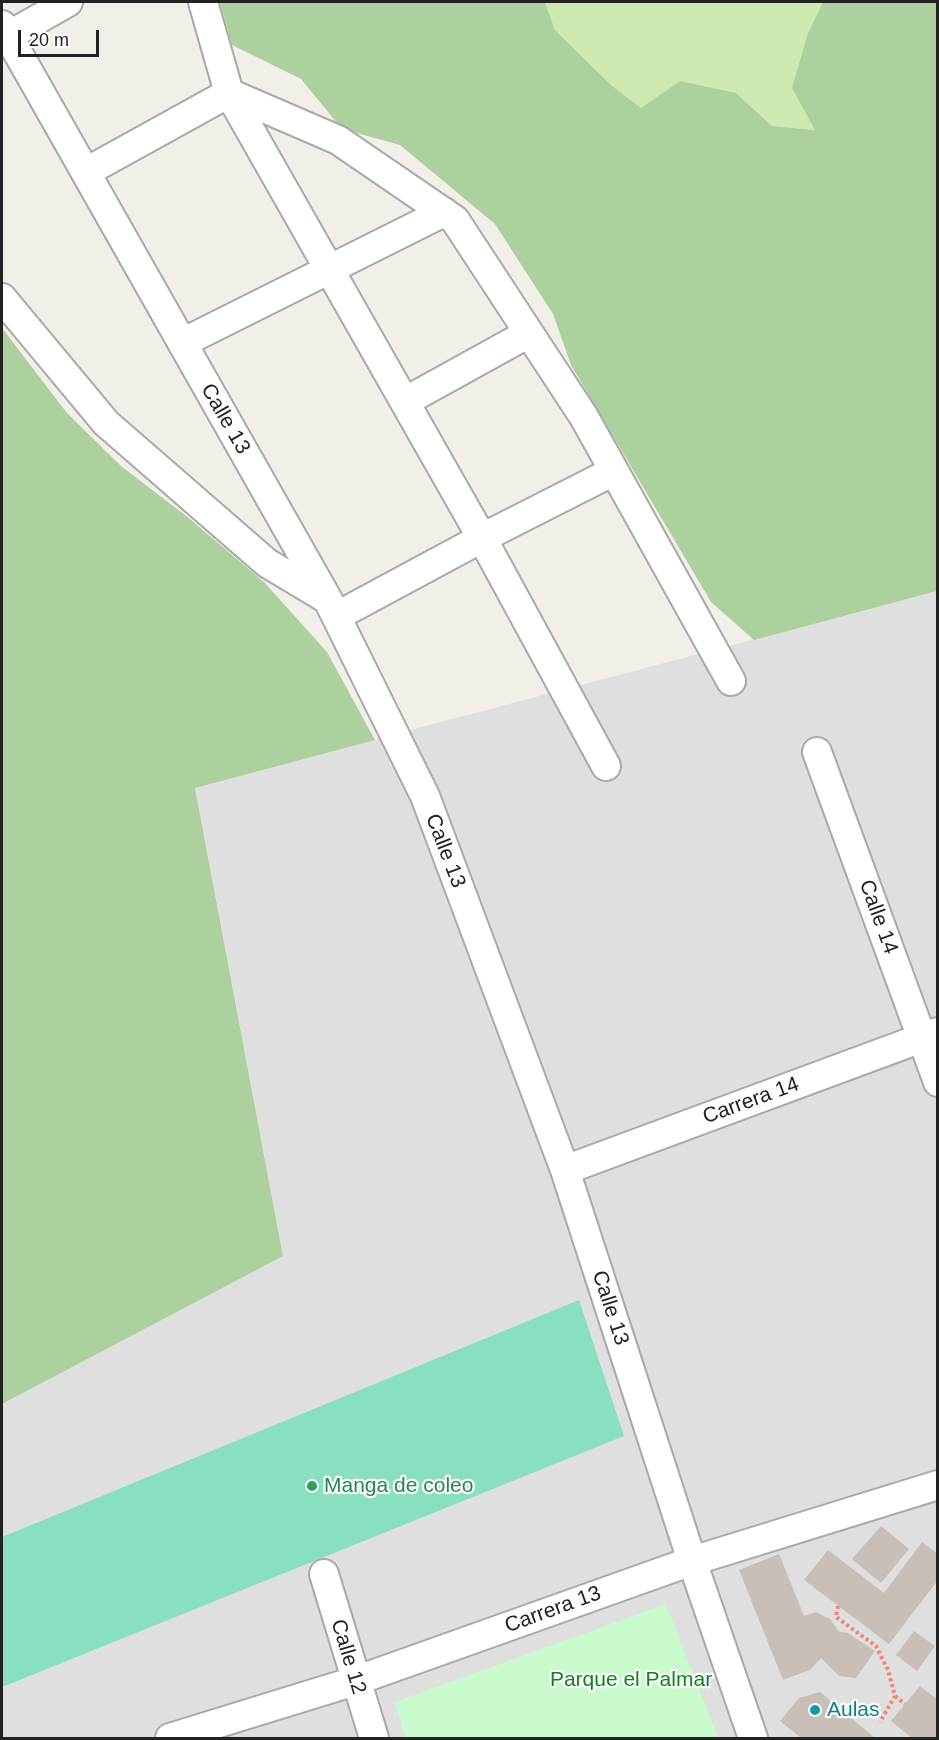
<!DOCTYPE html>
<html>
<head>
<meta charset="utf-8">
<style>
  body { margin:0 }
  #map { position:relative; width:939px; height:1740px; overflow:hidden; background:#f2efe9; font-family:Helvetica,sans-serif }
  canvas { display:block }
  .frame { position:absolute; inset:0; border:3px solid #222; pointer-events:none }
  .scale { position:absolute; left:18px; top:30px; width:81px; height:27px; box-sizing:border-box; border:3px solid #222; border-top:0; padding-left:8px; font-size:18px; line-height:21px; white-space:nowrap; color:#222; -webkit-text-stroke:4px #fff; paint-order:stroke }
</style>
</head>
<body>
<div id="map">
<canvas width="939" height="1740"></canvas>
<div class="frame"></div>
<div class="scale">20 m</div>
</div>
<script>
const c = document.querySelector('canvas').getContext('2d');
c.lineJoin = 'round';
function fill(path, color) { c.fillStyle = color; c.fill(path, 'evenodd'); }
const shape = rows => new Path2D(rows.map(r => 'M' + r).join(''));
function strokePath(path, color, width, dash) { c.strokeStyle = color; c.lineWidth = width; c.lineCap = dash ? 'butt' : 'round'; c.setLineDash(dash || []); c.stroke(path); }
function label(font, color, halo, rows, align = 'center') {
  c.font = font + ' Helvetica,sans-serif'; c.lineWidth = 4.5; c.setLineDash([]); c.textBaseline = 'middle'; c.strokeStyle = halo; c.fillStyle = color; for (const [text, x, y, turn = 0] of rows) {
    c.save(); c.translate(x, y); c.rotate((+turn || 0) * Math.PI / 180); c.textAlign = isNaN(turn) ? turn : align; if (halo) c.strokeText(text, 0, 0); c.fillText(text, 0, 0); c.restore();
  }
}
const residential = shape([
  [937,591,937,1738,2,1738,2,1404,283,1255,195,787]
]);
const grass = shape([
  [545,2,823,2,808,33,816,130,772,126,736,93,641,108,611,85,555,30]
]);
const forest = shape([
  [220,2,545,2,555,30,611,85,641,108,680,81,736,93,772,126,815,130,792,88,808,33,823,2,937,2,937,591,754,640,711,602,571,365,553,314,495,224,400,145,342,129,301,79,232,45],
  [2,328,67,413,121,466,190,519,264,582,327,652,375,740,195,788,283,1256,2,1404]
]);
const park = shape([
  [666,1604,718,1738,405,1738,395,1702]
]);
const pitch = shape([
  [579,1300,624,1436,2,1687,2,1537]
]);
const building = shape([
  [881,1526,909,1549,881,1583,852,1559],
  [922,1542,938,1554,938,1580,889,1644,804,1580,828,1550,884,1593],
  [779,1554,804,1616,816,1612,830,1619,839,1632,848,1633,875,1651,856,1678,839,1676,821,1658,810,1670,783,1680,739,1570],
  [914,1631,935,1646,917,1671,896,1655],
  [920,1686,938,1700,938,1738,912,1738,891,1721],
  [820,1692,875,1738,801,1738,780,1721,799,1698]
]);
const path = shape([
  [838,1606,836,1617,876,1646,888,1670,895,1696,880,1722],
  [895,1696,905,1704]
]);
const street = shape([
  [203,2,229,93,482,538,606,766],
  [2,25,328,600,425,796,565,1170,692,1561,753,1738],
  [8,36,68,2],
  [86,172,229,93,338,140,455,220,584,417,731,681],
  [2,298,106,423,267,563,327,599],
  [182,343,444,212],
  [406,401,529,333],
  [337,616,482,538,614,471],
  [817,752,938,1082],
  [565,1170,938,1032],
  [324,1574,374,1738],
  [170,1738,355,1681,692,1561,938,1485]
]);
const markers = [
  [312,1486,6,"#2e9e5b"],
  [815,1710,6,"#0f9aa8"]
];
const streetNames = [
  ["Calle 13",225,419,60],
  ["Calle 13",445,851,69],
  ["Calle 14",878,917,70],
  ["Carrera 14",751,1101,-20],
  ["Calle 13",610,1308,72],
  ["Carrera 13",553,1610,-20],
  ["Calle 12",348,1657,73]
];
const leisureNames = [
  ["Manga de coleo",324,1486]
];
const parkNames = [
  ["Parque el Palmar",631,1680]
];
const cultureNames = [
  ["Aulas",827,1710]
];
fill(residential, '#e0dfdf');
fill(grass, '#cdebb0');
fill(forest, '#add19e');
fill(park, '#c8facc');
fill(pitch, '#88e0be');
fill(building, '#c7bfb8');
strokePath(street, '#a9a9a9', 32);
strokePath(path, '#fa8072', 4, [3, 3]);
strokePath(street, '#fff', 28);
for (const [x, y, r, color] of markers) { const dot = new Path2D(); dot.arc(x, y, r, 0, 2 * Math.PI); c.fillStyle = color; c.fill(dot); strokePath(dot, '#fff', 2); }
label('21px', '#222', '#fff', streetNames);
label('21px', '#27864d', '#fff', leisureNames, 'left');
label('21px', '#0c8416', '#fff', parkNames);
label('21px', '#0d838f', '#fff', cultureNames, 'left');
</script>
</body>
</html>
